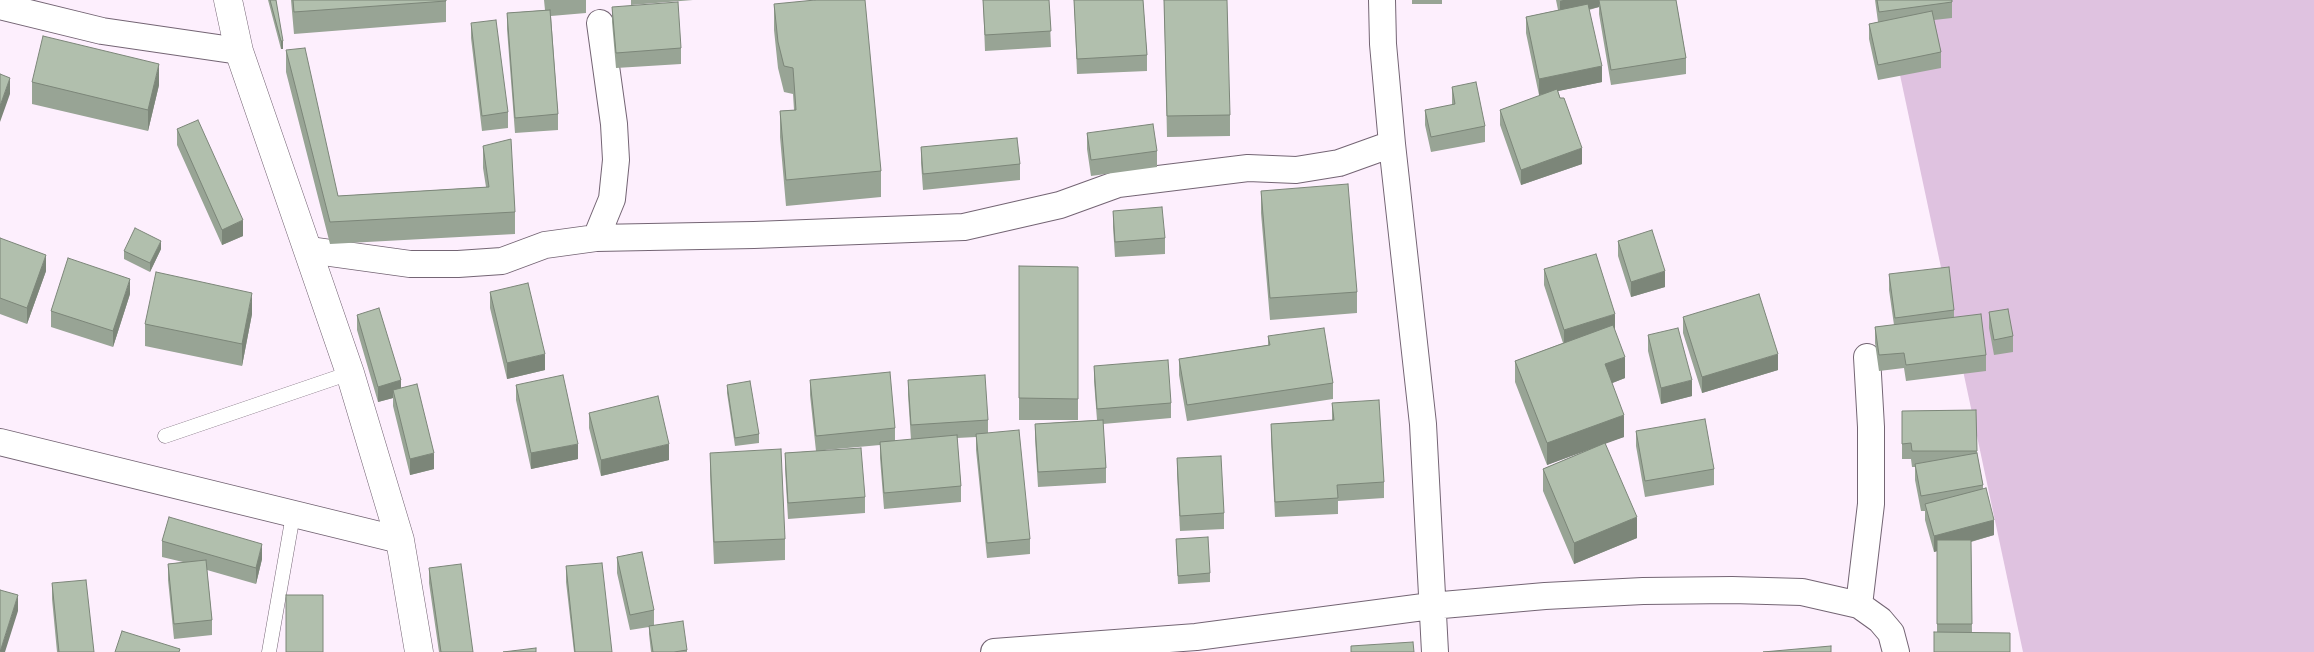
<!DOCTYPE html>
<html>
<head>
<meta charset="utf-8">
<style>
  body { margin:0 }
  canvas { display:block; background:#fdeffd }
</style>
</head>
<body>
<canvas width="2314" height="652"></canvas>
<script>
const c = document.querySelector('canvas').getContext('2d');
c.lineJoin = 'round';
function fill(path, color) { c.fillStyle = color; c.fill(path, 'evenodd'); }
const shape = rows => new Path2D(rows.map(r => 'M' + r).join(''));
function strokePath(path, color, width, dash) { c.strokeStyle = color; c.lineWidth = width; c.lineCap = dash ? 'butt' : 'round'; c.setLineDash(dash || []); c.stroke(path); }
const green = shape([
  [1884,0,2314,0,2314,652,2023,652]
]);
const service = shape([
  [165,436,350,373],
  [269,652,293,515]
]);
const minor = shape([
  [1382,0,1383,44,1392,144,1423,424,1435,652],
  [0,6,102,31,239,51],
  [596,238,612,199,616,160,614,124,600,23],
  [309,250,410,264,458,264,502,261,545,245,596,238,754,235,964,227,1060,205,1118,184,1248,168,1296,170,1339,163,1392,144],
  [0,442,400,540],
  [1859,605,1871,504,1871,427,1867,357],
  [994,652,1196,637,1431,606,1545,596,1643,591,1732,590,1802,592,1859,605,1880,620,1891,633,1896,652]
]);
const tertiary = shape([
  [228,0,239,51,350,373,400,540,419,652]
]);
const wall = shape([
  [268,0,276,0,283,49,281,49],
  [291,0,446,0,446,22,294,34],
  [544,0,586,0,586,13,551,16,558,114,558,130,515,133,507,29,507,13,545,10],
  [631,0,693,0,631,5],
  [983,0,1049,0,1051,47,985,51],
  [1074,0,1143,0,1147,55,1147,71,1077,74],
  [1164,0,1230,115,1230,136,1167,137],
  [1412,0,1442,0,1442,4,1412,4],
  [1556,0,1676,0,1686,58,1686,74,1611,85,1599,14,1599,7,1589,10,1602,82,1558,91,1582,164,1521,185,1500,125,1500,110,1545,94,1539,95,1526,33,1526,17,1558,10],
  [1875,0,1952,0,1952,18,1934,20,1941,52,1941,68,1878,80,1869,39,1869,24,1878,22],
  [774,4,881,171,881,197,786,206,780,137,780,111,794,110,793,94,784,92,778,68,774,30],
  [612,7,681,48,681,64,616,68,612,22],
  [471,23,508,112,508,128,482,131,471,38],
  [286,50,338,196,486,187,483,168,483,146,515,212,515,234,330,244,286,72],
  [32,82,159,85,148,131,32,104],
  [1452,87,1485,126,1485,142,1431,152,1425,125,1425,110,1452,105],
  [177,129,243,236,222,245,177,145],
  [1087,133,1157,151,1157,167,1091,176,1087,149],
  [921,147,1020,164,1020,180,923,190,921,163],
  [1261,191,1357,292,1357,313,1270,320,1261,213],
  [1113,211,1165,238,1165,254,1115,257,1113,227],
  [0,238,46,271,27,324,0,314],
  [1618,241,1665,287,1631,297,1618,256],
  [161,249,150,272,124,259,124,251],
  [1019,266,1078,267,1078,420,1019,420],
  [1544,269,1615,329,1614,329,1625,378,1612,383,1624,437,1605,443,1637,538,1574,564,1543,491,1543,469,1602,444,1547,465,1515,382,1515,361,1563,343,1544,285],
  [1889,274,1954,310,1954,317,1986,355,1986,371,1906,381,1904,368,1879,371,1875,343,1875,327,1894,325,1889,290],
  [490,292,545,370,507,379,490,308],
  [130,294,113,347,51,327,51,311],
  [1989,312,2013,336,2013,352,1994,355,1989,328],
  [252,314,242,366,145,346,145,324],
  [357,315,401,388,434,469,410,475,393,406,393,398,378,402,357,330],
  [1683,317,1778,370,1702,393,1683,333],
  [1648,335,1692,396,1661,404,1648,351],
  [1268,336,1333,383,1333,399,1187,421,1179,375,1179,359,1268,345],
  [1094,366,1171,403,1171,418,1103,424,1106,468,1106,483,1038,487,1035,439,1035,424,1097,420,1094,381],
  [810,380,895,428,895,441,911,440,908,395,908,380,988,420,988,433,1030,539,1030,554,987,558,976,450,976,437,957,438,961,486,961,502,884,509,880,458,880,445,825,450,865,497,865,513,788,519,785,469,785,453,816,451,810,395],
  [516,385,578,459,531,469,516,400],
  [727,385,759,434,759,443,735,446,727,393],
  [1332,403,1384,482,1384,498,1338,501,1338,514,1275,517,1271,440,1271,424,1332,420],
  [1976,410,1977,454,1983,485,1983,489,1994,535,1971,542,1972,633,1937,633,1937,551,1934,552,1925,520,1925,511,1921,511,1915,480,1915,467,1912,467,1911,459,1902,459,1902,411],
  [589,413,669,460,601,476,589,428],
  [1636,431,1714,469,1714,485,1645,497,1636,446],
  [710,453,785,539,785,560,714,564,710,474],
  [1177,458,1224,513,1224,529,1180,531,1177,474],
  [1176,539,1210,573,1210,582,1178,584],
  [162,541,262,559,256,584,207,570,212,620,212,635,174,639,168,580,168,564,183,562,162,557],
  [617,557,654,610,654,625,687,650,687,652,651,652,649,634,649,627,630,630,617,573],
  [566,566,612,652,574,652,566,582],
  [429,568,473,652,439,652,429,583],
  [52,583,94,652,57,652,52,599]
]);
const shadedWall = shape([
  [1563,0,1599,0,1599,7,1560,16,1560,1],
  [281,41,283,41,283,49,281,49],
  [159,64,159,85,148,131,148,110],
  [1602,66,1602,82,1539,95,1539,79],
  [10,78,10,94,0,122,0,106],
  [1582,148,1582,164,1521,185,1521,170],
  [243,220,243,236,222,245,222,230],
  [161,241,161,249,150,272,150,263],
  [46,255,46,271,27,324,27,308],
  [1665,271,1665,287,1631,297,1631,282],
  [130,279,130,294,113,347,113,331],
  [252,293,252,314,242,366,242,344],
  [1615,314,1615,329,1564,345,1564,330],
  [545,354,545,370,507,379,507,363],
  [1778,354,1778,370,1702,393,1702,377],
  [1625,357,1625,378,1605,386,1605,364],
  [401,380,401,395,393,390,393,398,378,402,378,387],
  [1692,380,1692,396,1661,404,1661,388],
  [1624,415,1624,437,1547,465,1547,443],
  [578,444,578,459,531,469,531,453],
  [669,444,669,460,601,476,601,460],
  [434,453,434,469,410,475,410,459],
  [1637,517,1637,538,1574,564,1574,543],
  [1994,520,1994,535,1934,552,1934,536],
  [262,544,262,559,256,584,256,568],
  [18,595,18,611,5,652,0,652]
]);
const building = shape([
  [270,0,276,0,283,41,281,41,270,0],
  [293,0,446,0,446,1,294,12,293,0],
  [815,0,865,0,881,171,786,180,780,111,796,110,793,68,784,66,778,42,774,4,815,0],
  [983,0,1049,0,1051,31,985,35,983,0],
  [1074,0,1143,0,1147,55,1077,59,1074,0],
  [1164,0,1227,0,1230,115,1167,116,1164,0],
  [1599,0,1676,0,1686,58,1611,70,1599,0],
  [1877,0,1952,0,1952,2,1879,12,1877,0],
  [678,2,681,48,616,53,612,7,678,2],
  [1588,4,1602,66,1539,79,1526,17,1588,4],
  [550,10,558,114,515,118,507,13,550,10],
  [1932,11,1941,52,1878,65,1869,24,1932,11],
  [496,20,508,112,482,116,471,23,496,20],
  [43,36,159,64,148,110,32,82,43,36],
  [305,48,338,196,489,187,483,146,511,139,515,212,330,222,286,50,305,48],
  [0,74,10,78,0,106,0,74],
  [1476,82,1485,126,1431,137,1425,110,1455,104,1452,87,1476,82],
  [1557,89,1560,98,1564,98,1582,148,1521,170,1500,110,1557,89],
  [198,120,243,220,222,230,177,129,198,120],
  [1153,124,1157,151,1091,160,1087,133,1153,124],
  [1017,138,1020,164,923,174,921,147,1017,138],
  [1348,184,1357,292,1270,298,1261,191,1348,184],
  [1162,207,1165,238,1115,242,1113,211,1162,207],
  [135,228,161,241,150,263,124,251,135,228],
  [1652,230,1665,271,1631,282,1618,241,1652,230],
  [0,238,46,255,27,308,0,298,0,238],
  [1596,254,1615,314,1564,330,1544,269,1596,254],
  [68,258,130,279,113,331,51,311,68,258],
  [1019,266,1078,267,1078,399,1019,398,1019,266],
  [1949,267,1954,310,1895,318,1889,274,1949,267],
  [156,272,252,293,242,344,145,324,156,272],
  [528,283,545,354,507,363,490,292,528,283],
  [1759,294,1778,354,1702,377,1683,317,1759,294],
  [379,308,401,380,378,387,357,315,379,308],
  [2008,309,2013,336,1994,340,1989,312,2008,309],
  [1981,314,1986,355,1906,365,1904,353,1879,355,1875,327,1981,314],
  [1613,325,1625,357,1605,364,1624,415,1547,443,1515,361,1613,325],
  [1324,328,1333,383,1187,405,1179,359,1270,345,1268,336,1324,328],
  [1678,328,1692,380,1661,388,1648,335,1678,328],
  [1168,360,1171,403,1097,409,1094,366,1168,360],
  [890,372,895,428,816,436,810,380,890,372],
  [563,375,578,444,531,453,516,385,563,375],
  [985,375,988,420,911,425,908,380,985,375],
  [750,381,759,434,735,438,727,385,750,381],
  [417,384,434,453,410,459,393,390,417,384],
  [658,396,669,444,601,460,589,413,658,396],
  [1379,400,1384,482,1337,485,1338,498,1275,502,1271,424,1334,420,1332,403,1379,400],
  [1976,410,1977,451,1912,451,1911,443,1902,444,1902,411,1976,410],
  [1705,419,1714,469,1645,481,1636,431,1705,419],
  [1103,420,1106,468,1038,472,1035,424,1103,420],
  [1019,430,1030,539,987,543,976,434,1019,430],
  [957,435,961,486,884,493,880,442,957,435],
  [1605,443,1637,517,1574,543,1543,469,1605,443],
  [861,448,865,497,788,503,785,453,861,448],
  [781,449,785,539,714,542,710,453,781,449],
  [1977,453,1983,485,1921,496,1915,464,1977,453],
  [1221,456,1224,513,1180,516,1177,458,1221,456],
  [1986,488,1994,520,1934,536,1925,504,1986,488],
  [169,517,262,544,256,568,162,541,169,517],
  [1208,537,1210,573,1178,576,1176,539,1208,537],
  [1937,540,1971,540,1972,624,1937,624,1937,540],
  [642,552,654,610,630,615,617,557,642,552],
  [206,560,212,620,174,624,168,564,206,560],
  [602,563,612,652,575,652,566,566,602,563],
  [461,564,473,652,441,652,429,568,461,564],
  [86,580,94,652,59,652,52,583,86,580],
  [0,590,18,595,0,652,0,590],
  [286,595,323,595,323,652,286,652,286,595],
  [683,621,687,650,674,652,653,652,649,626,683,621],
  [122,631,180,649,179,652,115,652,122,631],
  [1934,632,2010,633,2010,652,1934,652,1934,632],
  [1413,642,1414,652,1351,652,1351,646,1413,642],
  [1831,646,1831,652,1763,652,1831,646],
  [536,648,536,652,503,652,536,648]
]);
fill(green, '#dfc2e0');
strokePath(service, '#746574', 15);
strokePath(minor, '#746574', 28);
strokePath(tertiary, '#746574', 29);
strokePath(service, '#fff', 14);
strokePath(minor, '#fff', 26);
strokePath(tertiary, '#fff', 28);
fill(wall, '#98a495');
fill(shadedWall, '#7c8679');
fill(building, '#b1bfad');
strokePath(building, '#7c8679', 1);
</script>
</body>
</html>
